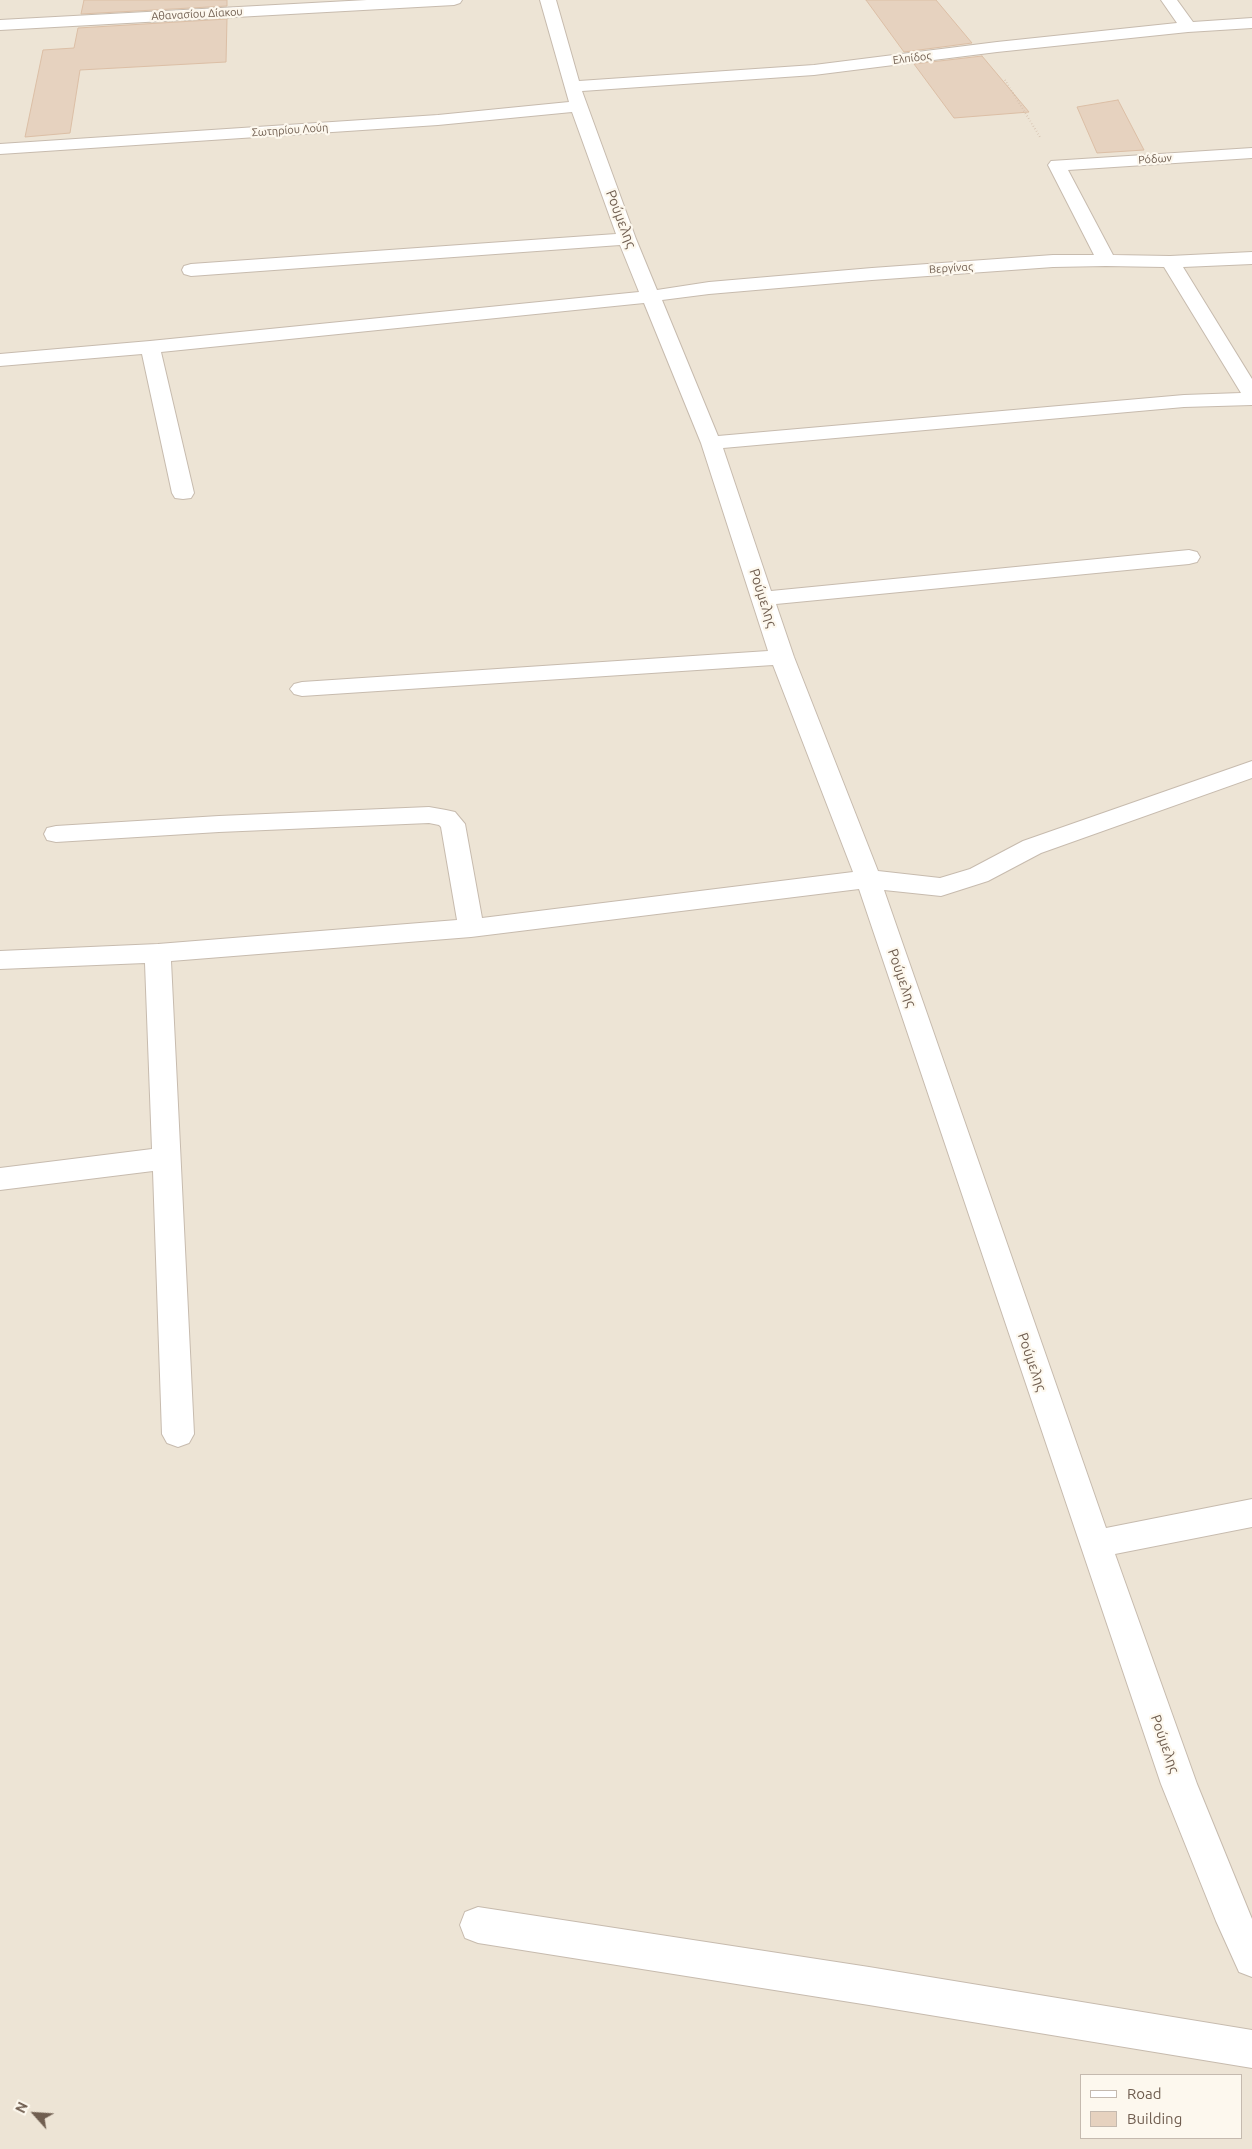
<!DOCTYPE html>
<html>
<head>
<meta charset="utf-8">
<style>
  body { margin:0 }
  #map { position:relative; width:1252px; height:2149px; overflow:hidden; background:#faf4e8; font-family:Ubuntu,sans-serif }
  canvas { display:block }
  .legend { position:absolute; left:1080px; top:2074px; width:162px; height:65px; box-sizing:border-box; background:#fdf8ee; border:1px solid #c5baaf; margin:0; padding:6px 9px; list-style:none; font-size:15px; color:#705e50 }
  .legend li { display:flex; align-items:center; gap:10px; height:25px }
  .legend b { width:25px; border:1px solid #c5baaf }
  .north { position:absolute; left:10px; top:2089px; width:50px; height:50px; -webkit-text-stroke:4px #fdf8ee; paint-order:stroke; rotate:296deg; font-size:14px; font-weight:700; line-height:20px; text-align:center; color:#705e50 }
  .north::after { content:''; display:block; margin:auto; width:18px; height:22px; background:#705e50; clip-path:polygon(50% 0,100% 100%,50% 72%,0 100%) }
</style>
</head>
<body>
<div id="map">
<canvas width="1252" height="2149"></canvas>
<ul class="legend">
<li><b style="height:6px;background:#fff"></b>Road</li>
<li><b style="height:14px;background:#e6d2bf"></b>Building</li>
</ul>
<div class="north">N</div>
</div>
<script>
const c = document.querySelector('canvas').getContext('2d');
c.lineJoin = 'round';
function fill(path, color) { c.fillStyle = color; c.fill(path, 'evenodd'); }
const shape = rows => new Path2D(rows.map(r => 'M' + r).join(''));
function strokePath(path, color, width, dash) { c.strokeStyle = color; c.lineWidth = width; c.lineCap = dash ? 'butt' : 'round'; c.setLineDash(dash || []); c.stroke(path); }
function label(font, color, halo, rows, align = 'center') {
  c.font = font + ' Ubuntu,sans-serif'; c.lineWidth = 4.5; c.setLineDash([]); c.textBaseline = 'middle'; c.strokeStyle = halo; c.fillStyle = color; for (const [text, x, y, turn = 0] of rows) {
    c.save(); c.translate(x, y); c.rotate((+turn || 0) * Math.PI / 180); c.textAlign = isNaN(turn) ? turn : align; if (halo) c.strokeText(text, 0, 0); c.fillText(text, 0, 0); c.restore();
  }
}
const residential = shape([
  [0,0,1252,0,1252,2149,0,2149],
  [1081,2075,1241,2075,1241,2138,1081,2138]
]);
const building = shape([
  [84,0,227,0,227,6,81,14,84,0],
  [866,0,936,0,972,43,904,52,866,0],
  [227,19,226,62,80,70,70,133,25,137,43,50,74,48,78,28,227,19],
  [982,56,1029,112,954,118,914,64,982,56],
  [1118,100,1144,150,1097,153,1077,107,1118,100]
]);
const path = shape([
  [1005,80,1040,137]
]);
const street = shape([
  [367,0,462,0,460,3,454,5,0,30,0,20,367,0],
  [540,0,556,0,579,81,814,65,997,42,1177,23,1161,0,1177,0,1193,22,1252,18,1252,28,1188,32,997,52,814,75,582,91,636,239,657,290,709,282,872,268,1053,255,1094,255,1048,165,1051,161,1252,148,1252,158,1068,170,1113,255,1170,256,1252,252,1252,264,1183,267,1252,379,1252,405,1184,407,723,448,771,591,1189,550,1197,552,1200,557,1197,562,1189,564,776,604,794,657,878,871,940,878,970,869,1023,841,1252,761,1252,778,1041,853,988,881,941,896,884,890,1106,1528,1252,1499,1252,1527,1115,1554,1197,1784,1252,1919,1252,1977,1239,1972,1216,1921,1161,1784,859,889,471,937,171,961,194,1434,189,1443,178,1447,167,1443,162,1434,153,1171,0,1190,0,1168,152,1149,145,963,0,969,0,951,158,944,457,920,441,827,439,825,429,823,219,832,56,842,47,840,44,834,47,828,56,826,219,816,429,807,446,810,455,812,465,824,482,918,853,872,773,665,302,696,294,694,290,689,294,684,302,682,768,651,701,443,644,303,161,352,194,493,191,498,183,499,175,498,172,493,142,354,0,366,0,354,150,341,639,292,620,245,191,276,184,274,182,270,184,266,191,264,616,234,572,112,438,125,0,154,0,144,438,115,569,102,540,0],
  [1106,266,1164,267,1241,393,1184,395,718,436,662,300,709,294,872,280,1053,267,1106,266],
  [478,1907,869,1967,1252,2030,1252,2068,869,2005,478,1943,465,1938,460,1925,465,1912,478,1907]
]);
const farStreetnames = [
  ["Αθανασίου Δίακου",197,14,-3],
  ["Ελπίδος",912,58,-7],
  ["Σωτηρίου Λούη",290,130,-4],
  ["Ρόδων",1155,159,-4],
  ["Βεργίνας",951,268,-4]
];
const streetNames = [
  ["Ρούμελης",621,219,69],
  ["Ρούμελης",763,598,72],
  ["Ρούμελης",902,978,71],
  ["Ρούμελης",1032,1362,71],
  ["Ρούμελης",1165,1744,71]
];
fill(residential, '#ede4d5');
fill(building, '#e6d2bf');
strokePath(building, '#dcbfa6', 1);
strokePath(street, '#c7bbae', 2);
strokePath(path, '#d0baa7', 2, [0.5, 2.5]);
fill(street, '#fff');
label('11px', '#705e50', '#fdf8ee', farStreetnames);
label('14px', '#705e50', '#fdf8ee', streetNames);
</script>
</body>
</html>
